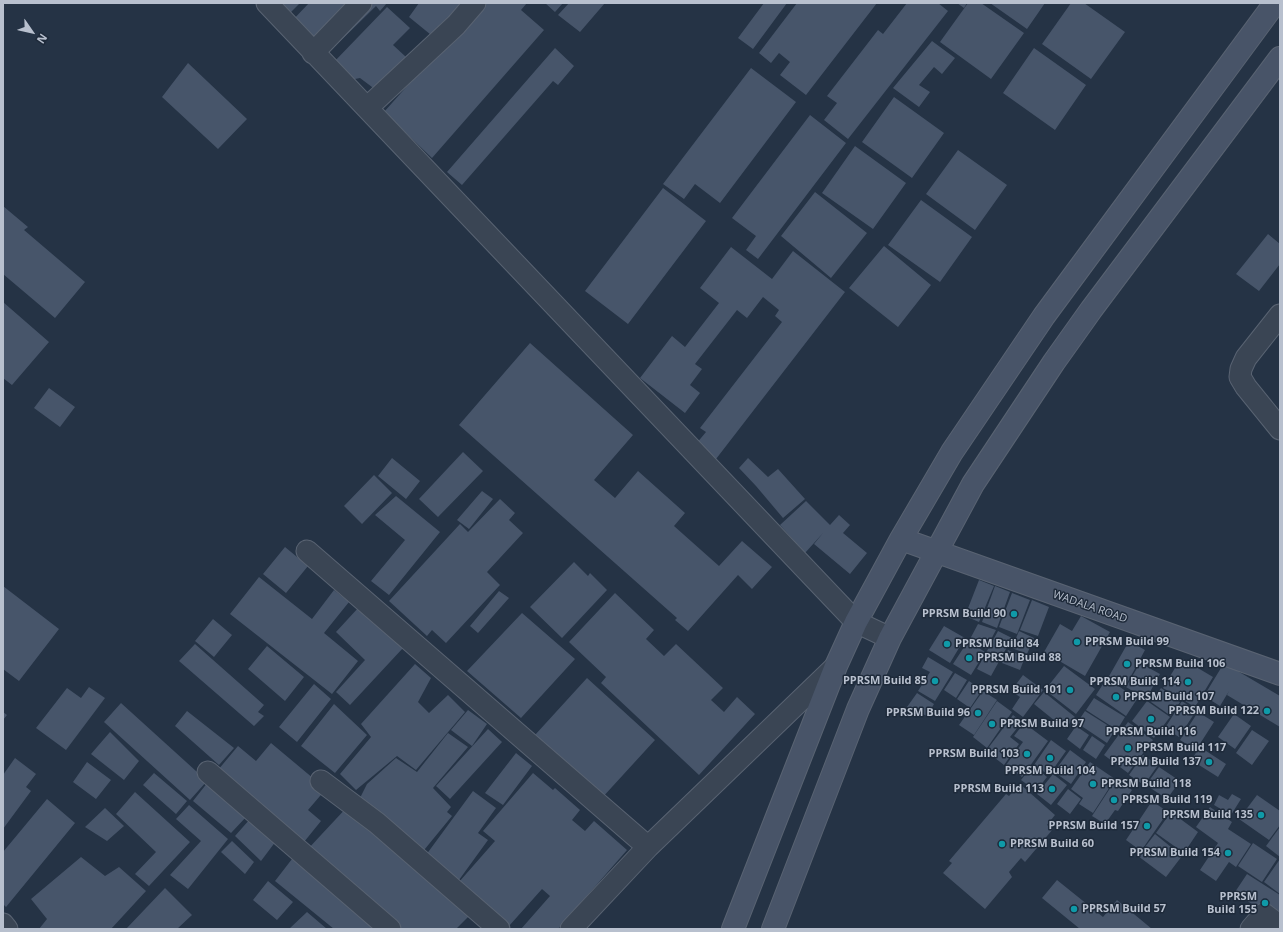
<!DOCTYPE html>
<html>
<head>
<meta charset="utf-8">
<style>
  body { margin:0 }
  #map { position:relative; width:1283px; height:932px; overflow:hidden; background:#253345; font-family:"Open Sans",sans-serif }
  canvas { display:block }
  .frame { position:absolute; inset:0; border:4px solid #b8c0ce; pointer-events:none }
  .north { position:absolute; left:12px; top:12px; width:40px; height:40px; -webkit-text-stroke:3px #1e2a3a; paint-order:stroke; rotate:124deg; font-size:11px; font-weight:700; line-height:16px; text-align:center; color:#b8c0ce }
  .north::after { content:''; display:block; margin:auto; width:14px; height:18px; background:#b8c0ce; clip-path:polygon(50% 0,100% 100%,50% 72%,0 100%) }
</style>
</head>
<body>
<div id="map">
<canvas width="1283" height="932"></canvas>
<div class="frame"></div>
<div class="north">N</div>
</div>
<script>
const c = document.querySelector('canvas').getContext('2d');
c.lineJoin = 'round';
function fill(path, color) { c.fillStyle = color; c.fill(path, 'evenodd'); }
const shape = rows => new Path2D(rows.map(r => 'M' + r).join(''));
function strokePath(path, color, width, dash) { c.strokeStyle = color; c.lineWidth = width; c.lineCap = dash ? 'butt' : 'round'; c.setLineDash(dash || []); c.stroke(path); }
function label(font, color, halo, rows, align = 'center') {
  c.font = font + ' "Open Sans",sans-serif'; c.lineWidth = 3; c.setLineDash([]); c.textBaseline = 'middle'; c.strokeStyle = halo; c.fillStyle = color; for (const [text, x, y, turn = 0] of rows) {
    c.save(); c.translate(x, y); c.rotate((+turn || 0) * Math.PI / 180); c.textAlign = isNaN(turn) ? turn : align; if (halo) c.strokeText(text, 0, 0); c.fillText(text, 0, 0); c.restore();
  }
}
const building = shape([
  [282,3,300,3,291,12],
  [309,3,387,3,380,11,376,6,323,58,290,23],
  [419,3,463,3,436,39,409,17],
  [481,3,527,3,521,10,544,30,432,158,384,112],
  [545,3,563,3,555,12],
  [569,3,605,3,580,32,558,15],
  [764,3,787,3,753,49,738,38],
  [797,3,877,3,806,95,780,75,790,62,779,53,771,63,759,53],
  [907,3,938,3,948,11,848,139,824,120,837,103,827,96,878,30,883,34],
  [957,3,967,3,964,8],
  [968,3,981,3,1024,33,991,79,940,42],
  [990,3,1045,3,1027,29],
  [1071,3,1084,3,1125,32,1091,79,1042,44],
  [387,7,410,28,393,45,406,57,376,90,360,78,350,80,332,64],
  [932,41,955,58,942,74,934,67,919,85,930,92,919,107,893,88],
  [555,48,574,66,558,85,553,81,462,185,447,172],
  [1034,48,1086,85,1055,130,1003,93],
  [188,63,247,119,218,149,162,97],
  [751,68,796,102,720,203,695,184,684,199,663,184],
  [894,97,944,133,912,178,862,142],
  [810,115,846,143,758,259,746,250,756,236,732,218],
  [855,146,906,183,873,229,822,193],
  [958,150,1007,185,975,230,926,194],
  [663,188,706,221,628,324,585,291],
  [815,192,867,233,831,278,781,236],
  [921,200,972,237,940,282,888,245],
  [3,206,28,227,24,230,85,282,55,318,3,274],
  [1268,234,1280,244,1280,264,1259,291,1236,274],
  [884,246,931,285,898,327,849,288],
  [731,247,772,279,793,251,845,292,716,459,696,444,706,432,700,428,782,322,775,316,779,310,763,297,747,318,737,310,695,364,702,369,690,385,700,393,685,413,640,378,672,336,685,347,719,303,700,288],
  [3,302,49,342,12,385,3,378],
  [530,343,633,435,594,480,615,498,638,471,685,513,674,526,719,566,742,541,772,567,752,589,738,575,688,631,675,620,677,618,459,425],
  [49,388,75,407,60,427,34,408],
  [463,452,483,471,438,517,419,499],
  [392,458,420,481,406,499,378,476],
  [748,458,768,477,778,469,805,499,783,518,756,486,739,468],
  [374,475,392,493,362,524,344,506],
  [482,491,493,499,469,529,457,520],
  [396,496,440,532,389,595,371,581,405,540,375,515],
  [500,499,515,513,509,520,523,533,487,572,500,585,446,643,432,630,427,636,389,601,460,524,468,532],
  [806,501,830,525,839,515,850,525,843,533,867,553,850,574,814,544,823,533,805,553,780,525],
  [285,547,308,566,286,593,263,574],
  [574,562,588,576,590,573,607,590,562,638,530,607],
  [259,577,312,619,334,590,349,602,324,633,358,661,332,694,230,614],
  [979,580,994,586,979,622,965,616],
  [3,586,59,629,19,681,3,669],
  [995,586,1010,592,997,628,982,622],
  [499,591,509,598,478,633,470,626],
  [615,593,654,630,646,639,664,656,676,644,723,688,711,700,724,712,737,697,755,714,699,775,601,683,606,677,569,642],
  [1012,593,1030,600,1017,634,999,627],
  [1032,600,1049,607,1038,636,1020,630],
  [359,607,403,648,350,705,336,692,365,660,336,632],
  [522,613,575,659,521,718,467,671],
  [1081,616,1110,632,1085,676,1044,652,1060,624,1072,631],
  [213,619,232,635,214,657,195,641],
  [978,624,996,630,986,649,970,639],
  [944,626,965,638,950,663,929,650],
  [998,631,1012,638,991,676,977,669],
  [1019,631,1034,638,1027,654,1012,648],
  [968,641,985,652,971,675,953,664],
  [1129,641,1145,650,1125,687,1108,678],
  [195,644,264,705,258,712,264,716,254,726,179,661],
  [267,646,304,677,285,701,248,669],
  [1008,650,1025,657,1020,670,1002,663],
  [928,657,953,672,935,701,918,691,930,672,922,668],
  [1181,658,1213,677,1195,707,1163,688],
  [1140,663,1160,674,1146,699,1126,687],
  [1224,663,1280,696,1280,727,1227,695,1229,691,1220,706,1204,696],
  [415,664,431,678,418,702,429,713,448,695,465,712,416,770,397,756,356,790,340,774,371,737,361,724],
  [1064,666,1095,689,1076,714,1045,690],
  [955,673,967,680,956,698,944,690],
  [1023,675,1043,690,1023,717,1012,709,1020,697,1011,691],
  [587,678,655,740,601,799,535,735],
  [1107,678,1137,699,1126,716,1096,695],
  [969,681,982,690,970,708,957,699],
  [314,684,331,699,297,742,279,727],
  [89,687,105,698,66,750,36,728,67,688,81,698],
  [1161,688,1180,702,1171,716,1151,702],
  [983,691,997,700,974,735,959,725],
  [1044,692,1075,717,1065,729,1034,704],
  [917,693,934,704,927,716,907,707],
  [1094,698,1125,717,1117,730,1086,710],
  [997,701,1012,712,987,748,973,737],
  [1147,701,1170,717,1154,738,1132,721],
  [1182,701,1196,711,1179,737,1165,728],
  [121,703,207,781,190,800,104,722],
  [334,704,367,735,335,773,301,746],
  [468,710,487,724,472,746,451,730],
  [187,711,234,748,219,765,175,726],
  [1085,711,1115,730,1107,743,1077,723],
  [3,712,7,715,3,720],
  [1198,712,1214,722,1196,750,1180,740],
  [1234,714,1251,726,1235,749,1218,737],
  [1013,715,1022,722,1010,737,1019,744,1004,765,986,751],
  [1128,722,1153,740,1128,773,1104,755],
  [1024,723,1048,741,1022,777,1006,765,1023,742,1014,736],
  [1076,726,1089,735,1080,749,1067,739],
  [488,729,502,742,450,799,436,786],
  [1252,730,1269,741,1252,765,1236,753],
  [110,732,139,761,124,780,91,754],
  [448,733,468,747,433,788,451,807,447,812,452,816,420,855,357,804,367,784,396,758,417,772],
  [1092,736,1105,745,1096,759,1083,750],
  [1051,740,1066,751,1049,775,1034,765],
  [271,743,326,789,308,810,321,821,304,842,218,770,238,746,256,761],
  [1200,747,1226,764,1218,777,1191,760],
  [1070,750,1086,762,1071,784,1054,772],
  [516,753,532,766,503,805,485,793],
  [1143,755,1158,765,1144,785,1129,775],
  [15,758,36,774,26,787,31,791,3,829,3,775],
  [87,762,111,780,96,799,73,782],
  [1090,762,1115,779,1093,813,1079,804,1083,798,1071,789],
  [1033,765,1047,777,1036,791,1021,780],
  [1159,767,1180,781,1167,799,1146,785],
  [154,773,187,801,176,814,143,785],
  [533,773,553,790,555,788,580,810,572,820,585,831,594,821,627,850,558,929,521,929,550,896,542,889,509,926,459,882,495,841,483,831],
  [1053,774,1067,785,1051,805,1037,794],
  [1116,779,1132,790,1118,811,1115,810,1105,824,1092,816],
  [208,782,247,816,231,833,193,801],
  [1020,784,1055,815,1047,825,1053,829,1025,862,1021,858,1009,872,1012,877,985,909,943,873,952,863,949,861,1006,794,1009,796],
  [1068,789,1081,799,1070,814,1057,804],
  [473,791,496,808,478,833,488,840,459,880,426,855],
  [135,792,190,842,149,886,135,874,156,852,116,814],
  [1232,794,1241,799,1231,815,1214,805,1219,795,1228,800],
  [1257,795,1280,811,1280,825,1269,840,1239,819],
  [47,799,75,823,6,907,3,904,3,852],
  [1152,801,1168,812,1141,851,1126,840],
  [189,805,228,839,188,889,170,875,201,841,176,819],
  [349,805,469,916,456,929,400,929,307,850],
  [1210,807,1232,822,1228,829,1251,844,1236,867,1229,862,1216,881,1200,870,1218,843,1196,827],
  [105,808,124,826,107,841,85,827],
  [1171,812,1198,832,1184,853,1156,833],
  [250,819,276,841,261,861,235,836],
  [1280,827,1280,857,1266,846],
  [1155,834,1182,856,1166,877,1138,856],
  [232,841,254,862,245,874,221,852],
  [1253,843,1277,859,1262,882,1238,866],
  [81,857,105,876,119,867,146,891,111,929,39,929,47,919,31,899],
  [292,859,376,929,334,929,275,881],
  [1280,859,1280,894,1264,882],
  [1247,874,1280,895,1280,910,1274,920,1235,892],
  [1057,880,1103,917,1117,900,1152,929,1080,929,1042,898],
  [268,881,293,902,277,920,253,900],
  [165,888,192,915,177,929,126,929],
  [307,912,327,929,289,929]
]);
const street = shape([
  [267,3,856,622,890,638],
  [313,53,361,3],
  [367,108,456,25,475,3],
  [1280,315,1246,358,1241,369,1240,377,1246,387,1280,429],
  [307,551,648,847],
  [208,772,390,929],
  [321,781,377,823,499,929],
  [3,924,7,929],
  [571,929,648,847,836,666],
  [1251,929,1264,914,1280,926]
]);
const secondary = shape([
  [901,539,1280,674],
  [733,929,836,666,856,622,901,539,952,452,1044,316,1275,3],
  [773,929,858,709,872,678,890,638,973,484,1054,362,1091,310,1280,58]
]);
const markers = [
  [1014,614,4,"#0f9aa8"],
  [1077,642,4,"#0f9aa8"],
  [947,644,4,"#0f9aa8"],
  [969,658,4,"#0f9aa8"],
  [1127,664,4,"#0f9aa8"],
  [935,681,4,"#0f9aa8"],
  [1188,682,4,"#0f9aa8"],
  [1070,690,4,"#0f9aa8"],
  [1116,697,4,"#0f9aa8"],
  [1267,711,4,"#0f9aa8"],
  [978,713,4,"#0f9aa8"],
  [1151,719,4,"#0f9aa8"],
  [992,724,4,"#0f9aa8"],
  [1128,748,4,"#0f9aa8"],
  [1027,754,4,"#0f9aa8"],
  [1050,758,4,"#0f9aa8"],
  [1209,762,4,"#0f9aa8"],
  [1093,784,4,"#0f9aa8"],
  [1052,789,4,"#0f9aa8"],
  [1114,800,4,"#0f9aa8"],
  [1261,815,4,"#0f9aa8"],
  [1147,826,4,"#0f9aa8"],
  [1002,844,4,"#0f9aa8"],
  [1228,853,4,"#0f9aa8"],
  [1265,903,4,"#0f9aa8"],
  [1074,909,4,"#0f9aa8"]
];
const streetNames = [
  ["WADALA ROAD",1090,607,19]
];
const poiNames = [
  ["PPRSM Build 90",1006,614],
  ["PPRSM Build 99",1085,642,"left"],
  ["PPRSM Build 84",955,644,"left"],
  ["PPRSM Build 88",977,658,"left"],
  ["PPRSM Build 106",1135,664,"left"],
  ["PPRSM Build 85",927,681],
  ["PPRSM Build 114",1180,682],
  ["PPRSM Build 101",1062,690],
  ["PPRSM Build 107",1124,697,"left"],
  ["PPRSM Build 122",1259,711],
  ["PPRSM Build 96",970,713],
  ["PPRSM Build 97",1000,724,"left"],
  ["PPRSM Build 116",1151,732,"center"],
  ["PPRSM Build 117",1136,748,"left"],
  ["PPRSM Build 103",1019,754],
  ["PPRSM Build 137",1201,762],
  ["PPRSM Build 104",1050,771,"center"],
  ["PPRSM Build 118",1101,784,"left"],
  ["PPRSM Build 113",1044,789],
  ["PPRSM Build 119",1122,800,"left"],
  ["PPRSM Build 135",1253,815],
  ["PPRSM Build 157",1139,826],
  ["PPRSM Build 60",1010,844,"left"],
  ["PPRSM Build 154",1220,853],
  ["PPRSM",1257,897],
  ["Build 155",1257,910],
  ["PPRSM Build 57",1082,909,"left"]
];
fill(building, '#47556a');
strokePath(street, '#596372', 23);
strokePath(secondary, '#596372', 24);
strokePath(street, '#3a4554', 21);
strokePath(secondary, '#485468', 22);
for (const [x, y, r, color] of markers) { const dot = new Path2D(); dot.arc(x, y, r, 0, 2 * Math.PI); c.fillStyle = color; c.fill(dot); strokePath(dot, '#1e2a3a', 1.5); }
label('11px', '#b8c0ce', '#1e2a3a', streetNames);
label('bold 11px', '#b8c0ce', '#1e2a3a', poiNames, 'right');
</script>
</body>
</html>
